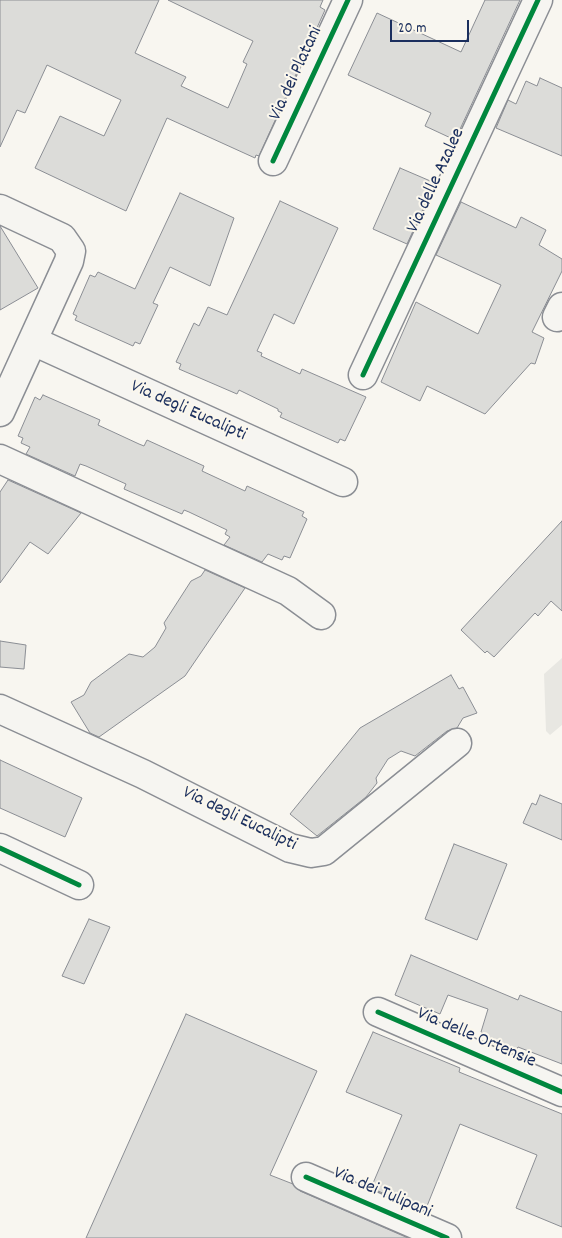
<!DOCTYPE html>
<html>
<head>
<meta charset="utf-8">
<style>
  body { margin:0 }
  #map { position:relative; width:562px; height:1238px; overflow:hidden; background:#f8f6f0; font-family:Dekko,sans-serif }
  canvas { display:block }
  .scale { position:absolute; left:390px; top:20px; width:79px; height:22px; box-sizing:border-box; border:2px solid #1b2f5e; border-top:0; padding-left:6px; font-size:15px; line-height:18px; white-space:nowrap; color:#1b2f5e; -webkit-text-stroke:4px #fbf7ec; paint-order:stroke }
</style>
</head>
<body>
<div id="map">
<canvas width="562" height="1238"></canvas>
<div class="scale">20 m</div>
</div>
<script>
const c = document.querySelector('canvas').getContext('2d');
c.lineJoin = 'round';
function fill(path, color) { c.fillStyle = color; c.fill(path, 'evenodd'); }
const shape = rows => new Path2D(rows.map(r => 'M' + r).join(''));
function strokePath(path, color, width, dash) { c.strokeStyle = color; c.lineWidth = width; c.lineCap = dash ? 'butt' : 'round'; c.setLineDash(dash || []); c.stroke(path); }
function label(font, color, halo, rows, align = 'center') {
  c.font = font + ' Dekko,sans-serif'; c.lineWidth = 4; c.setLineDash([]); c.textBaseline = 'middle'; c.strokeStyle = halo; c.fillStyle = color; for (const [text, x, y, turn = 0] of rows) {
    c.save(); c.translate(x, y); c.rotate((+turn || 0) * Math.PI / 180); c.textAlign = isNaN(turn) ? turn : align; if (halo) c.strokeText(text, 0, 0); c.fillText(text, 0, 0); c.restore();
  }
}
const green = shape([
  [562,658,562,725,550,735,546,731,544,674]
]);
const building = shape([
  [0,0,159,0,135,53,186,77,181,86,228,108,247,64,243,62,253,41,168,0,323,0,320,7,325,10,259,156,256,155,255,158,167,118,126,211,35,168,60,116,104,136,121,100,47,65,25,113,17,110,0,147,0,0],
  [485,0,520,0,455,140,425,126,431,113,348,75,377,13,461,52,485,0],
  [540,78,562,88,562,156,496,128,508,100,516,104,526,81,537,86,540,78],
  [400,168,435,183,407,244,373,229,400,168],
  [180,193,234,218,210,286,170,267,153,303,158,305,140,344,135,342,133,346,75,320,77,316,73,314,90,275,95,277,98,272,135,289,180,193],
  [280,201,338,228,294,324,274,314,257,351,262,353,261,356,300,374,302,369,366,397,345,441,340,439,338,443,280,417,282,413,278,411,278,409,239,390,237,394,179,369,181,364,176,362,194,323,199,326,208,307,227,315,280,201],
  [461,202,516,228,521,217,546,230,539,245,562,259,562,271,532,332,544,338,535,364,531,363,485,414,427,386,420,401,381,382,416,302,478,334,501,285,436,255,461,202],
  [0,226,38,288,0,310,0,226],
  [43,395,100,420,98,425,139,444,144,446,147,440,204,466,202,471,245,491,247,486,304,512,302,516,307,519,290,558,284,556,282,560,268,554,262,562,224,545,230,537,225,534,227,530,189,512,184,510,182,514,124,489,126,484,86,466,80,464,75,476,26,454,30,447,21,443,23,438,18,436,35,397,40,400,43,395],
  [8,480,81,513,48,554,30,542,0,583,0,492,8,480],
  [562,521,562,611,551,601,538,616,535,613,494,657,487,651,485,653,461,630,562,521],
  [205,570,245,588,185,676,99,737,90,733,71,702,84,695,91,682,129,654,143,657,155,647,166,628,164,623,191,581,201,576,205,570],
  [0,641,26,645,24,669,0,667,0,641],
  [451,675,459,689,463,687,477,713,463,718,457,728,447,731,415,756,401,751,388,759,376,778,377,783,366,797,317,836,290,814,360,728,451,675],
  [0,760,82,798,65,837,0,808,0,760],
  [540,795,562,804,562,840,523,823,532,803,536,805,540,795],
  [454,844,507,864,477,940,425,919,454,844],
  [89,919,110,927,84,984,62,976,89,919],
  [411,955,518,1000,520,995,562,1012,562,1064,518,1047,516,1050,488,1039,488,1035,481,1032,488,1009,448,995,440,1014,395,995,411,955],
  [186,1014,317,1071,270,1175,293,1184,300,1191,408,1238,86,1238,186,1014],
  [373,1032,460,1068,459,1072,562,1114,562,1227,516,1208,537,1155,460,1124,425,1211,371,1188,402,1115,346,1092,373,1032]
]);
const minor = shape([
  [273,161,348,0],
  [0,209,62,238,71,251,69,261,0,412],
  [557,317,562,307],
  [33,341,343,482],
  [363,375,538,0],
  [0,459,288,591,321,615],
  [0,709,143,774,290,848,311,853,324,851,457,743],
  [0,848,79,885],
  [378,1012,562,1092],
  [306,1177,447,1238]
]);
const cycleway = shape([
  [273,161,348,0],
  [363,375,538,0],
  [0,848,79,885],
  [378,1012,562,1092],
  [306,1177,447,1238]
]);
const streetNames = [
  ["Via dei Platani",297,74,-65],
  ["Via delle Azalee",437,181,-65],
  ["Via degli Eucalipti",188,412,24],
  ["Via degli Eucalipti",239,820,26],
  ["Via delle Ortensie",476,1039,23],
  ["Via dei Tulipani",382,1194,23]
];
fill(green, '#e8e7e2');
fill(building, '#dcdcd9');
strokePath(building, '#8b8e94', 1);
strokePath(minor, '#8b8e94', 31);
strokePath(minor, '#f6f5f1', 28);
strokePath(cycleway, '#00873e', 5);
label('19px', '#1b2f5e', '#fbf7ec', streetNames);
</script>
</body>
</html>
